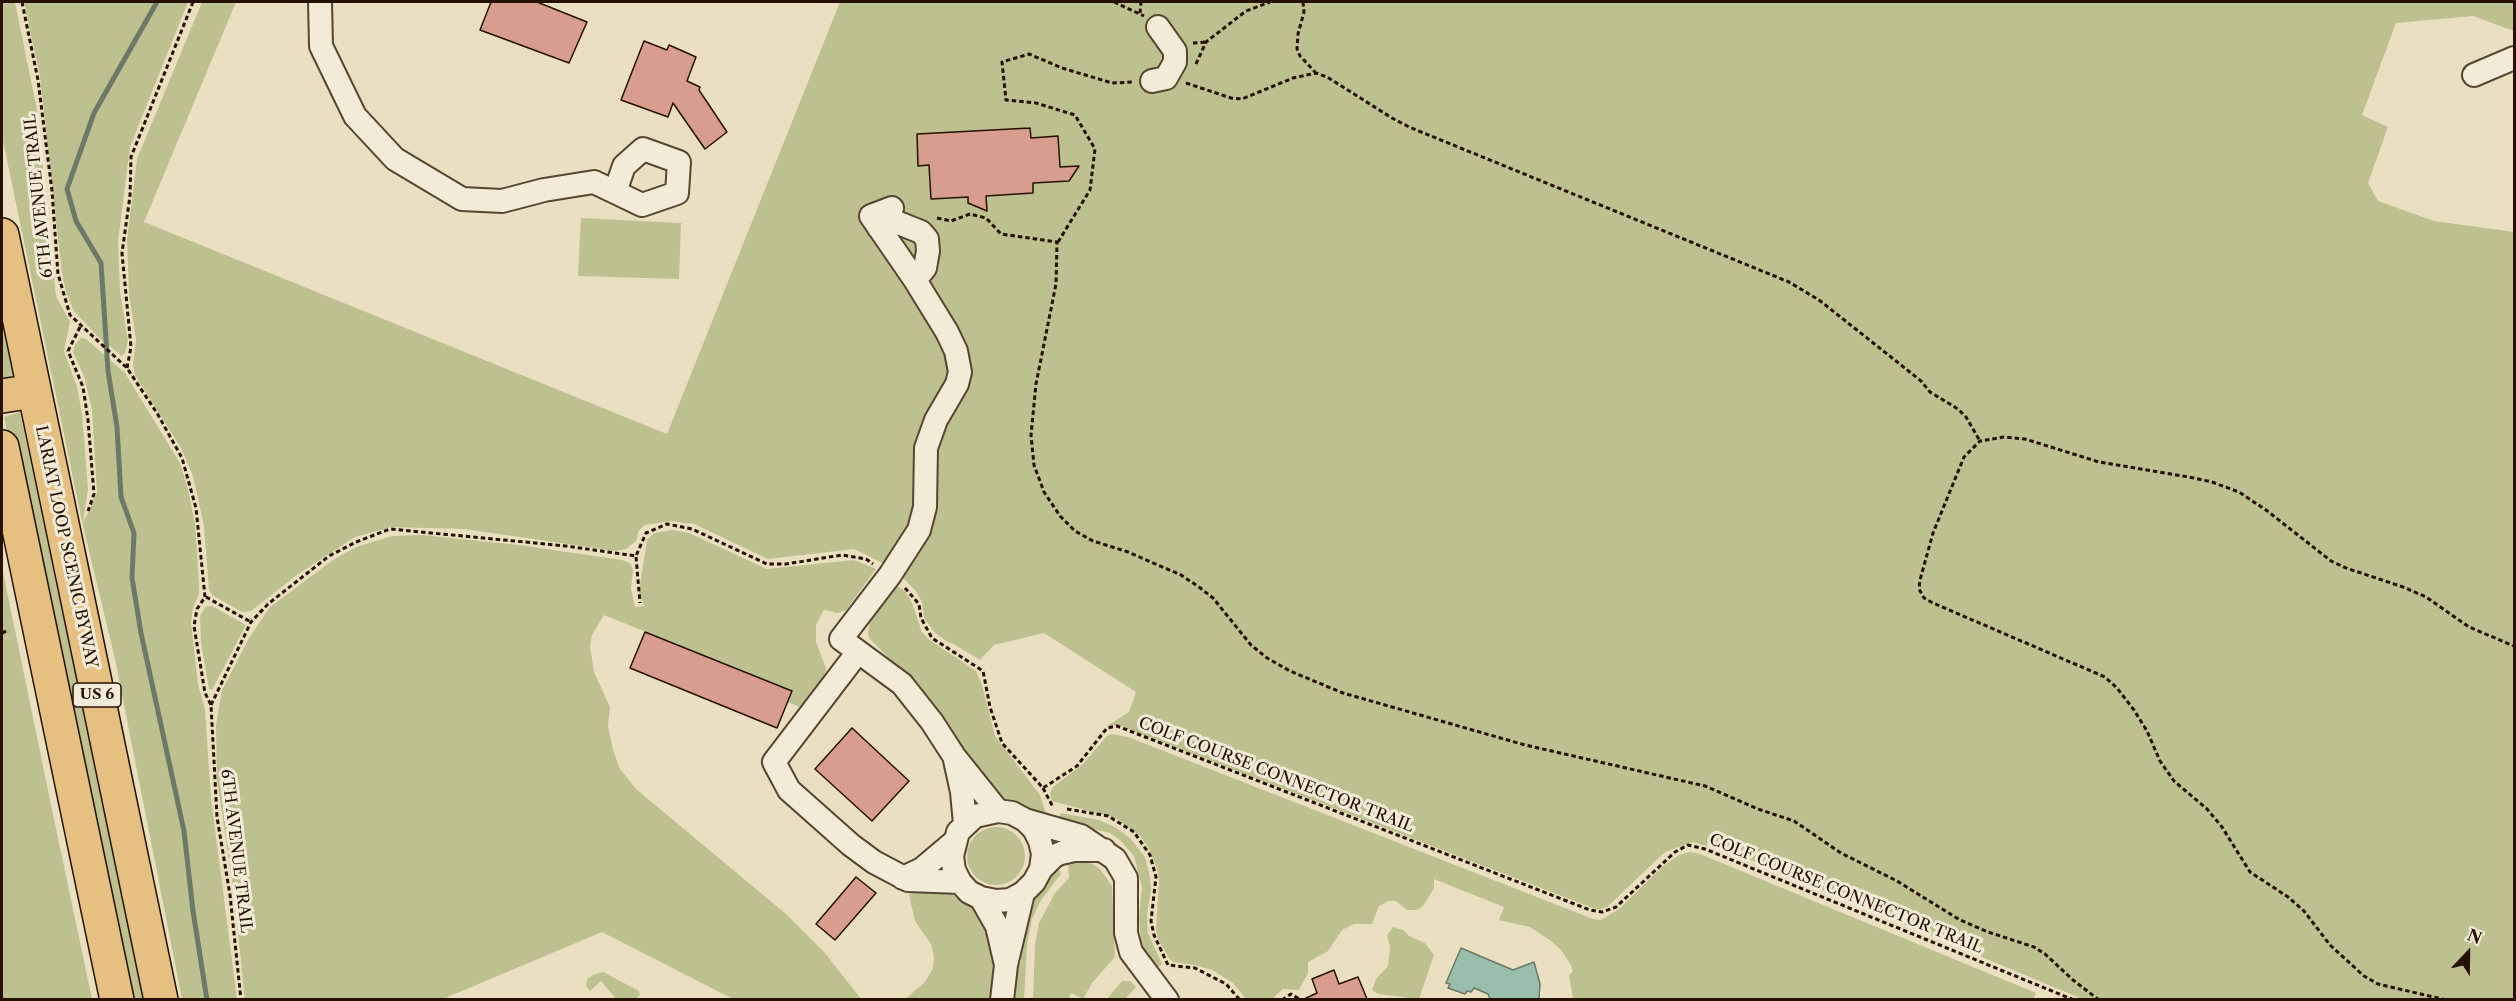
<!DOCTYPE html>
<html>
<head>
<meta charset="utf-8">
<style>
  body { margin:0 }
  #map { position:relative; width:2516px; height:1001px; overflow:hidden; background:#eae0c1; font-family:"Libre Caslon Text",serif }
  canvas { display:block }
  .frame { position:absolute; inset:0; border:3px solid #261100; pointer-events:none }
  .north { position:absolute; left:2438px; top:923px; width:60px; height:60px; -webkit-text-stroke:4px #f1ebd7; paint-order:stroke; rotate:22deg; font-size:16px; font-weight:700; line-height:24px; text-align:center; color:#261100 }
  .north::after { content:''; display:block; margin:auto; width:21px; height:27px; background:#261100; clip-path:polygon(50% 0,100% 100%,50% 72%,0 100%) }
</style>
</head>
<body>
<div id="map">
<canvas width="2516" height="1001"></canvas>
<div class="frame"></div>
<div class="north">N</div>
</div>
<script>
const c = document.querySelector('canvas').getContext('2d');
c.lineJoin = 'round';
function fill(path, color) { c.fillStyle = color; c.fill(path, 'evenodd'); }
const shape = rows => new Path2D(rows.map(r => 'M' + r).join(''));
function strokePath(path, color, width, dash) { c.strokeStyle = color; c.lineWidth = width; c.lineCap = dash ? 'butt' : 'round'; c.setLineDash(dash || []); c.stroke(path); }
function label(font, color, halo, rows, align = 'center') {
  c.font = font + ' "Libre Caslon Text",serif'; c.lineWidth = 6; c.setLineDash([]); c.textBaseline = 'middle'; c.strokeStyle = halo; c.fillStyle = color; for (const [text, x, y, turn = 0] of rows) {
    c.save(); c.translate(x, y); c.rotate((+turn || 0) * Math.PI / 180); c.textAlign = isNaN(turn) ? turn : align; if (halo) c.strokeText(text, 0, 0); c.fillText(text, 0, 0); c.restore();
  }
}
const green = shape([
  [2,2,15,2,37,110,56,296,70,322,64,351,77,387,82,414,88,489,83,523,97,493,92,410,84,376,73,352,75,345,81,338,86,339,125,373,180,463,188,489,195,524,199,583,199,594,193,608,191,622,198,684,205,709,211,798,237,999,182,999,115,659,83,526,2,136],
  [24,2,188,2,130,147,118,242,120,291,128,341,125,353,122,356,98,337,74,311,67,295,62,274,40,77],
  [202,2,236,2,144,222,667,434,840,2,2514,2,2514,31,2473,16,2396,23,2362,115,2388,127,2368,183,2378,201,2434,221,2514,232,2514,999,2082,999,1708,842,1707,846,1692,842,1665,852,1607,907,1598,910,1128,729,1119,725,1107,726,1129,712,1136,692,1044,633,994,645,980,660,952,643,949,643,934,632,924,618,922,602,915,590,903,578,901,572,854,549,768,559,692,523,690,524,672,521,645,525,639,530,636,541,626,549,616,551,464,529,391,527,355,537,297,575,251,611,242,612,212,595,209,590,204,526,193,476,181,448,135,375,133,364,136,340,129,294,127,240,137,159],
  [581,218,681,223,679,279,578,276],
  [2,284,19,374,2,379],
  [20,412,66,629,153,999,126,999,4,417],
  [673,530,689,533,767,569,854,560,876,569,846,610,838,613,824,610,816,625,816,642,826,668,824,683,808,710,787,702,792,691,604,615,592,635,590,646,594,672,610,707,608,726,613,750,620,769,636,789,786,914,825,953,861,999,733,999,602,932,443,999,245,1000,234,894,217,780,216,725,222,690,249,638,270,607,333,560,356,547,392,536,421,535,519,545,622,560,630,563,633,569,631,589,635,607,644,606,639,592,647,540,654,533],
  [2,567,51,805,92,999,2,999],
  [897,586,904,590,911,600,922,632,930,640,976,671,982,685,995,736,1040,795,1047,817,1003,801,976,771,958,740,928,698,869,638,868,633,870,622],
  [206,606,212,606,246,625,212,690,209,689,201,643,200,616],
  [1111,734,1128,737,1593,919,1601,920,1619,909,1663,866,1679,855,1690,852,1700,854,2036,993,2033,1000,1573,999,1569,975,1573,971,1571,965,1561,950,1551,941,1530,927,1499,920,1504,907,1434,879,1434,888,1423,906,1417,910,1407,910,1396,901,1389,901,1379,906,1372,924,1354,924,1342,930,1328,951,1308,962,1308,973,1299,990,1283,989,1272,999,1246,999,1233,983,1212,970,1195,965,1173,962,1168,957,1158,939,1156,930,1159,880,1157,869,1148,847,1140,836,1116,818,1052,801,1050,793,1053,787,1083,764,1106,737],
  [1061,813,1099,820,1115,827,1131,839,1145,857,1150,877,1151,890,1147,914,1148,933,1162,964,1156,969,1144,951,1141,941,1139,918,1142,887,1134,856,1120,840,1110,833,1058,821],
  '967 856a29 29 0 1 1 58 0a29 29 0 1 1-58 0Z',
  [1077,860,1093,864,1100,869,1112,886,1115,957,1092,983,1083,999,1071,993,1069,999,1033,1000,1035,945,1039,923,1055,893,1069,878,1068,863],
  [1058,867,1061,874,1041,900,1032,919,1027,945,1024,999,1015,1000,1018,963,1021,963,1021,950,1018,950,1027,909,1043,881],
  [937,890,954,895,977,910,995,943,994,999,904,1000,925,982,933,968,934,956,931,944,915,921,909,894],
  [1393,927,1403,930,1409,936,1425,943,1434,955,1419,999,1378,994,1372,990,1376,979,1388,966,1390,947,1387,935],
  [603,972,639,991,640,995,635,999,616,999,601,981,590,991,586,986,587,979,593,975],
  [1122,981,1130,981,1136,987,1125,999,1107,999]
]);
const water = shape([
  [1461,948,1513,970,1534,962,1540,984,1539,999,1490,999,1488,994,1474,988,1471,992,1467,991,1465,994,1448,988,1450,984,1446,983,1461,948]
]);
const stream = shape([
  [157,2,94,113,67,189,76,221,101,263,108,371,117,427,121,497,134,533,132,578,141,633,184,831,193,911,207,1000]
]);
const building = shape([
  [491,2,537,2,587,22,569,63,480,30,491,2],
  [644,41,667,50,669,45,696,57,687,81,700,87,699,90,727,132,705,149,673,103,668,117,621,100,644,41],
  [1030,128,1031,138,1058,136,1060,167,1079,166,1069,181,1033,183,1033,193,986,196,987,211,968,203,968,197,931,199,929,165,918,166,917,134,1030,128],
  [645,632,792,691,777,728,630,668,645,632],
  [852,728,909,781,872,821,815,769,852,728],
  [856,877,876,893,835,940,816,924,856,877],
  [1334,970,1339,984,1358,977,1367,999,1304,999,1317,993,1312,979,1334,970]
]);
const path = shape([
  [22,2,38,80,52,191,58,274,70,315,127,368,157,413,182,458,196,508,205,597,197,609,194,626,205,693,211,705,217,817,230,895,241,1000],
  [1114,2,1144,16],
  [1303,2,1304,12,1298,34,1297,49,1300,56,1315,72],
  [1140,13,1141,2],
  [1193,43,1206,42],
  [1196,64,1206,42,1246,11,1270,2],
  [1186,83,1231,98,1242,99,1293,78,1316,73,1327,77,1392,118,1409,127,1789,282,1819,300,1896,361,1921,381,1930,392,1958,409,1966,417,1980,441],
  [937,218,951,221,970,214,986,218,1001,234,1057,242,1056,284,1036,384,1031,435,1034,465,1044,492,1060,516,1075,531,1093,541,1128,552,1181,575,1199,587,1213,598,1251,645,1267,658,1290,671,1343,693,1525,745,1705,786,1758,809,1794,821,1841,853,1897,881,1960,920,1988,932,2034,947,2045,954,2073,980,2099,1000],
  [1058,242,1090,190,1095,149,1075,115,1036,103,1006,100,1002,62,1029,54,1062,68,1112,83,1134,82],
  [80,327,68,351,83,387,88,420,94,494,88,511],
  [127,368,131,347,122,253,130,196,131,157,193,2],
  [636,557,640,603],
  [905,588,919,604,921,618,932,638,983,671,990,707,1002,743,1043,788,1077,766,1107,728,1117,726,1590,910,1602,912,1616,907,1675,852,1688,845,1705,849,2074,1000],
  [206,597,251,622],
  [2,633,9,630],
  [211,705,251,622,268,604,329,556,356,542,390,529,566,546,636,556,646,533,667,524,692,529,767,564,786,564,842,555,866,559,873,564],
  [1043,788,1053,807],
  [1067,809,1108,816,1134,832,1150,855,1156,877,1151,921,1154,935,1168,965,1195,968,1226,984,1240,1000],
  [1282,1000,1291,994,1301,1000],
  [2446,1000,2378,984,2364,976,2330,945,2304,911,2288,897,2250,872,2222,827,2207,809,2174,781,2160,761,2147,731,2134,710,2117,688,2105,677,1933,603,1924,598,1919,589,1920,580,1933,533,1964,457,1980,441,2004,437,2025,439,2099,462,2189,477,2212,482,2239,492,2266,510,2331,561,2346,568,2403,587,2426,597,2469,627,2514,646]
]);
const minor = shape([
  [320,2,321,46,355,116,395,159,462,199,502,201,544,190,594,182,615,192,642,205,677,193,679,162,643,149,624,166,615,192],
  [2474,75,2514,58],
  [1152,81,1166,78,1175,62,1175,51,1158,27],
  [892,208,871,216,915,280,947,332,956,351,960,372,957,384,936,420,926,448,925,507,919,530,890,575,841,639,902,684,932,722,954,756,998,811],
  [879,228,896,222,921,232,927,239,928,251,925,268,915,280],
  [858,652,774,762,789,790,851,845,874,862,908,880,960,882],
  [955,760,962,792,965,824],
  [1025,820,1081,836,1115,859,1126,878,1126,933,1131,952,1167,1000],
  [1041,869,1054,856,1061,853,1074,850,1104,850],
  [903,878,922,869,954,842],
  [981,898,996,901,1010,900,1023,893,1034,882,1041,869,1043,854,1040,841,1034,829,1025,820,1012,813,998,811,975,816,958,832,952,856,954,870,960,882,969,892,981,898,997,926,1006,965],
  [1002,1000,1006,965,1023,893]
]);
const highway = shape([
  [2,235,161,1000],
  [2,396,34,391],
  [2,447,117,1000]
]);
const shields = [
  [97,695,48]
];
const shieldNames = [
  ["US 6",97,695]
];
const streetNames = [
  ["6TH AVENUE TRAIL",39,196,-96],
  ["LARIAT LOOP SCENIC BYWAY",66,547,78],
  ["COLF COURSE CONNECTOR TRAIL",1276,775,21],
  ["6TH AVENUE TRAIL",236,851,83],
  ["COLF COURSE CONNECTOR TRAIL",1846,894,22]
];
fill(green, '#bcc18f');
fill(water, '#99beac');
strokePath(water, '#6b7967', 1.5);
strokePath(stream, '#6b7967', 5);
fill(building, '#d89d8c');
strokePath(building, '#261100', 1.5);
strokePath(minor, '#574530', 26);
strokePath(highway, '#261100', 36);
strokePath(path, '#261100', 3, [4.5, 3]);
strokePath(minor, '#f1ebd7', 22);
strokePath(highway, '#e5c080', 33);
for (const [x, y, w] of shields) { const box = new Path2D(); box.roundRect(x - w / 2, y - 12, w, 24, 4.5); c.fillStyle = '#f1ebd7'; c.fill(box); strokePath(box, '#261100', 1.5); }
label('bold 15px', '#261100', null, shieldNames);
label('16px', '#261100', '#f1ebd7', streetNames);
</script>
</body>
</html>
